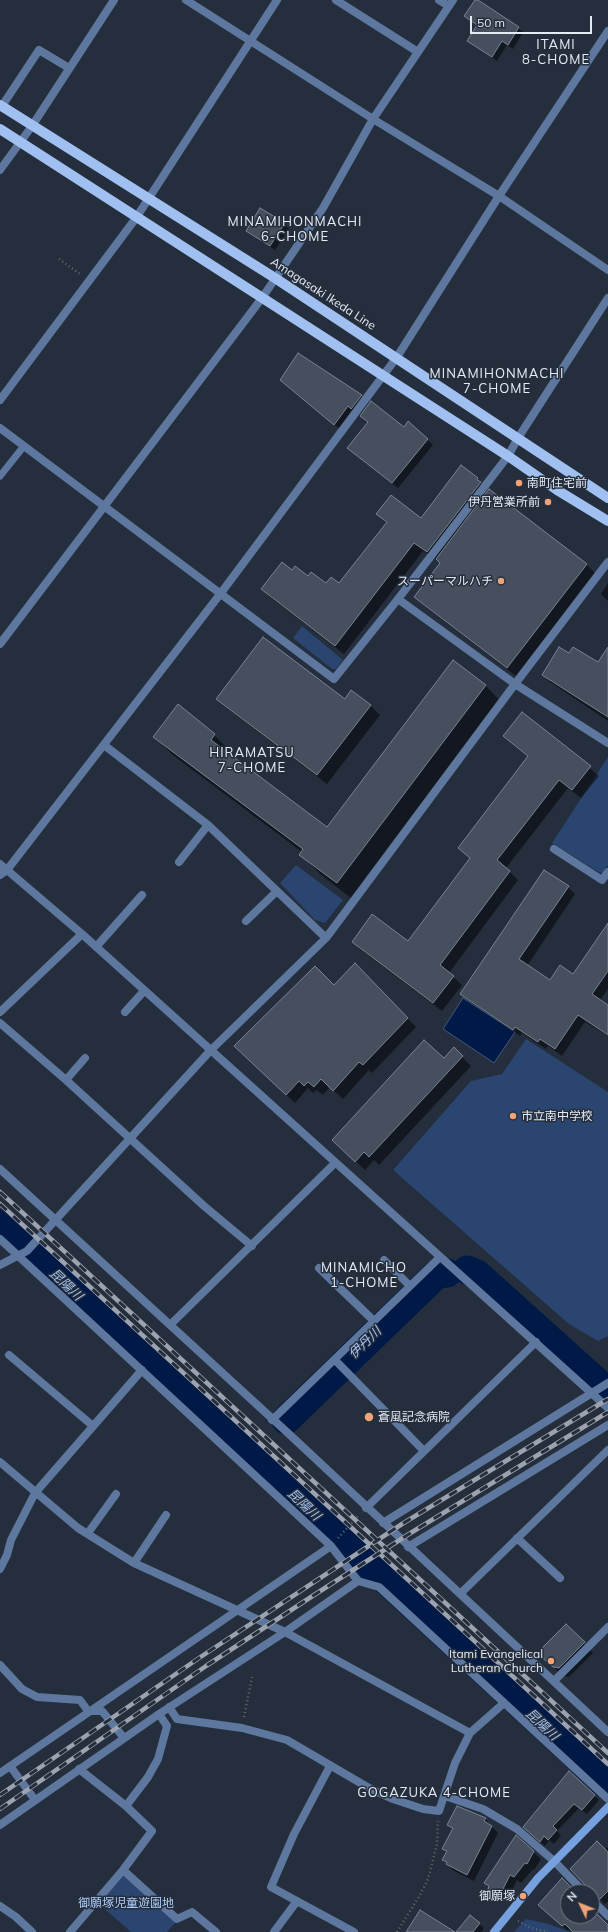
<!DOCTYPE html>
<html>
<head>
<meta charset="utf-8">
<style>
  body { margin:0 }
  #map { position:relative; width:608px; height:1932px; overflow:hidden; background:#252e3c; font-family:Mulish,sans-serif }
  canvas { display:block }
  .north { position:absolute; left:560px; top:1884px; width:40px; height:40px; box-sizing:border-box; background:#252e3c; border:1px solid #727a86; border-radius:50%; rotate:313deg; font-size:11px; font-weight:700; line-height:16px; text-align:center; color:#e5ebf5 }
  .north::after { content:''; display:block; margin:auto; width:14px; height:18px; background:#f0a279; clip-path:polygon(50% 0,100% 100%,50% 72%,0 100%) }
  .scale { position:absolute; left:470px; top:16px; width:122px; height:18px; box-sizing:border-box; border:2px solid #e5ebf5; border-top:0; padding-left:5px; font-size:12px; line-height:14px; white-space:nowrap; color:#e5ebf5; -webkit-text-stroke:3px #252e3c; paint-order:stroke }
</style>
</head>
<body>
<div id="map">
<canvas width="608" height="1932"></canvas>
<div class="north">N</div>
<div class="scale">50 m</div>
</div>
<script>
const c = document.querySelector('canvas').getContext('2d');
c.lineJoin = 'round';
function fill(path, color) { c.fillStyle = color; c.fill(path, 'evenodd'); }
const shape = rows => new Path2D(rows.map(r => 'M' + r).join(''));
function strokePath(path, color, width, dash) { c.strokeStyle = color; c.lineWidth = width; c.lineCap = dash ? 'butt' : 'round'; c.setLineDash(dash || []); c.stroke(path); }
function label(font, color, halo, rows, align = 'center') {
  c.font = font + ' Mulish,"Noto Sans JP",sans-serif'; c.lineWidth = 3; c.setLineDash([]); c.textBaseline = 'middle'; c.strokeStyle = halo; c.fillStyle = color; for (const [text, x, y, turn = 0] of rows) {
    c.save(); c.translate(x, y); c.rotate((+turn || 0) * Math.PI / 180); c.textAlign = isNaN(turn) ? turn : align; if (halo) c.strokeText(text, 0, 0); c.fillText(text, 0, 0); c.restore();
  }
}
const green = shape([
  [302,626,343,660,336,669,332,669,293,638],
  [608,757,608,865,603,872,600,873,552,843],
  [296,865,343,900,325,923,315,920,280,883],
  [526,1039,608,1092,608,1336,598,1341,569,1324,393,1170,471,1081,502,1074],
  [121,1876,125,1877,176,1922,167,1932,131,1932,99,1904],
  [526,1919,549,1924,570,1932,514,1932]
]);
const water = shape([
  [463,998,515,1032,494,1063,443,1029,463,998]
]);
const shadow = shape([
  [465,16,518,28,523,32,513,49,507,45,497,61,468,40,478,26],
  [284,224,289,229,275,250,247,231],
  [289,387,361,396,368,403,359,415,355,412,342,431],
  [361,416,404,428,427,439,433,445,398,488,349,448,368,423],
  [477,479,489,492,490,491,587,565,596,574,517,677,425,606,416,597,441,563,423,551,344,654,271,598,262,589,292,572,326,585,339,585,387,523,377,514,421,519],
  [608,583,608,601,601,594],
  [608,649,608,721,550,682,543,675,569,655,599,664],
  [485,685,504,705,356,902,320,874,301,855,302,852,174,756,154,737,214,735,233,754,231,756,328,828],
  [217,699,370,705,380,715,327,784,227,708],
  [522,714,599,776,581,798,568,788,506,868,518,880,449,973,462,985,442,1011,361,950,353,942,408,943,471,859,459,848,529,757,504,736],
  [568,887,575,894,527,966,550,981,574,976,608,925,608,989,600,1000,608,1006,608,1036,585,1022,562,1056,548,1046,546,1049,522,1033,520,1036,469,1001,461,994],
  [355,965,416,1027,372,1073,369,1070,343,1099,330,1087,323,1095,317,1090,313,1093,308,1088,295,1103,244,1054,334,986],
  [462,1057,471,1066,379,1165,374,1160,365,1170,333,1140,444,1059],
  [566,1626,593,1653,569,1677,563,1676,550,1664],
  [569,1773,599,1800,587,1814,579,1808,557,1831,561,1835,554,1844,549,1840,545,1846,529,1831],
  [485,1819,498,1833,474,1881,454,1871,447,1864,444,1860,447,1853,444,1849,453,1830,449,1825],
  [516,1837,541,1859,534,1870,533,1869,521,1883,517,1880,507,1901,496,1895,485,1883],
  [597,1842,604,1850,608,1847,608,1901,605,1904,600,1899,593,1901,592,1905,592,1892,590,1892,589,1888,571,1869],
  [562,1879,575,1892,568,1892,568,1916,592,1916,592,1908,598,1917,583,1932,574,1932,570,1928,568,1931,544,1910],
  [470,1916,484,1928,481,1932,458,1932,457,1931]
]);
const river = shape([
  [0,1224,608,1785],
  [467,1270,477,1274,608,1392],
  [286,1420,437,1274,447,1273]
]);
const building = shape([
  [475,0,478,0,519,27,508,45,502,41,492,57,467,41,477,25,464,16,475,0],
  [260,208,285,223,270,246,246,231,260,208],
  [298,353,362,395,351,409,348,406,334,425,280,380,298,353],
  [371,401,404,427,408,421,428,439,392,483,347,448,368,422,360,416,371,401],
  [461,465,478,478,477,480,481,482,427,552,414,543,335,646,261,589,282,562,292,570,295,566,308,576,311,572,326,583,331,577,339,583,387,522,376,514,391,495,421,518,461,465],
  [489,489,587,564,507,668,414,597,440,563,436,559,489,489],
  [263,637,345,699,351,690,371,705,317,775,216,699,263,637],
  [559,647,569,653,573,647,598,662,608,647,608,717,542,675,559,647],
  [453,660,486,685,337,883,299,855,303,849,153,737,178,704,215,734,211,740,327,827,453,660],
  [522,712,591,766,572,790,559,780,497,860,510,871,440,965,454,976,433,1003,352,942,372,914,408,941,470,858,458,848,528,756,503,736,522,712],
  [544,870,569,886,519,959,550,980,560,965,573,974,608,923,608,971,592,994,608,1005,608,1035,578,1015,555,1049,540,1039,538,1042,515,1027,513,1030,460,994,544,870],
  [355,963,408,1018,363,1065,359,1062,333,1091,321,1079,314,1087,308,1082,304,1086,299,1081,286,1095,234,1046,315,966,334,985,355,963],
  [424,1040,444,1058,454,1047,463,1056,369,1157,364,1152,355,1162,332,1140,424,1040],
  [566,1624,585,1642,559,1668,553,1667,539,1655,543,1650,542,1648,566,1624],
  [569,1771,595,1795,582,1810,574,1804,553,1826,557,1830,548,1840,544,1836,540,1842,523,1827,569,1771],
  [457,1806,486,1818,484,1821,492,1826,467,1875,446,1864,447,1862,442,1860,447,1851,442,1849,453,1828,447,1825,457,1806],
  [516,1835,534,1851,527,1864,525,1863,514,1877,510,1875,500,1895,488,1889,489,1886,484,1883,516,1835],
  [597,1841,608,1852,608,1891,599,1900,592,1895,592,1892,589,1892,588,1888,570,1869,597,1841],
  [562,1878,576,1892,568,1892,568,1916,592,1916,592,1909,608,1925,608,1932,573,1932,565,1924,562,1926,538,1905,562,1878],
  [420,1910,455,1932,406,1932,420,1910],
  [470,1915,480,1923,473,1932,456,1932,470,1915]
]);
const path = shape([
  [59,259,80,274],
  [338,1538,359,1515],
  [244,1717,252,1677],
  [518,1921,531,1928,548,1932],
  [397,1932,420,1895,428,1879,437,1844,438,1821]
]);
const service = shape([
  [0,476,24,446]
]);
const minor = shape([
  [186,0,373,119,499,196,608,270],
  [336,0,418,52],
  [439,0,449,6],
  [2,106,39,50,69,68],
  [0,170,32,126,114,0],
  [0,400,136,218,277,0],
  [0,428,334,679,398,599,508,456,518,438,608,298],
  [398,599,515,684,608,743],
  [0,644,262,298,323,208,373,119,453,0],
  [104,745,208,825,326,938],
  [554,849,602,880,608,872],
  [179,862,208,825],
  [0,864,82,934,608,1408],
  [0,875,7,870,221,593,397,357,499,196,608,31],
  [246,921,277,891],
  [96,947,142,895],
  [0,1012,82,934],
  [125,1012,144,991],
  [0,1023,66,1080,204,1206,252,1246],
  [66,1080,85,1058],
  [0,1169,289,1434,608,1732],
  [0,1239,331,1546,358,1581,379,1587,608,1799],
  [384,1260,410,1286],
  [0,1265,27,1251,210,1051,326,938,515,684,608,562],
  [319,1268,374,1321],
  [170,1325,335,1163],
  [9,1355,93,1426],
  [335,1360,424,1451],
  [272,1420,440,1257],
  [0,1462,78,1528,134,1563,285,1632,470,1733],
  [366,1508,536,1342],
  [383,1523,608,1383],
  [88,1533,116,1494],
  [517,1538,560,1578],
  [408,1547,608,1425],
  [134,1563,166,1515],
  [0,1569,7,1555,11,1540,35,1493,142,1370],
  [460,1594,608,1450],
  [0,1665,22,1689,37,1697,80,1700,88,1711,102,1711,124,1738],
  [554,1681,608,1627],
  [169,1707,177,1719,242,1728,287,1740,369,1788,393,1799,423,1809,439,1811,455,1763,470,1733,504,1703],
  [10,1766,35,1800],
  [330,1766,294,1834,271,1887,354,1932],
  [0,1773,331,1546],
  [445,1796,483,1809,517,1829,554,1861,584,1892],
  [126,1806,148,1777,158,1759,167,1726,159,1714],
  [0,1825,159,1714,285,1632,358,1581],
  [123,1870,177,1919,192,1912,216,1932],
  [592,1900,608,1916],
  [0,1906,16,1917,32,1932],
  [70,1932,123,1870,152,1831,126,1806,79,1769],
  [274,1932,297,1901]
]);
const secondary = shape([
  [494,1932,538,1878,608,1807]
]);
const primary = shape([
  [0,105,275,278,608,498],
  [0,129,508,456,557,490,608,521]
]);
const rail = shape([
  [0,1192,608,1753],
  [0,1204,608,1764],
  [0,1795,199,1658,402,1524,608,1399],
  [0,1809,206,1666,311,1597,409,1534,608,1412]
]);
const markers = [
  [519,483,4,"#f0a279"],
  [548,502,4,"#f0a279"],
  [501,581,4,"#f0a279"],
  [513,1116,4,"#f0a279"],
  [369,1417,5,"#f0a279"],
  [551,1661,4,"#f0a279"],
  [523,1896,4,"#f0a279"]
];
const streetNames = [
  ["Amagasaki Ikeda Line",323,294,33]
];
const poiNames = [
  ["南町住宅前",527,483,"left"],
  ["伊丹営業所前",540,502],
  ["スーパーマルハチ",493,581],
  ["市立南中学校",521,1116,"left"],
  ["蒼風記念病院",378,1417,"left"],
  ["Itami Evangelical",543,1654],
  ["Lutheran Church",543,1668],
  ["御願塚",515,1896]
];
const parkNames = [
  ["御願塚児童遊園地",126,1903]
];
const neighbourhoodNames = [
  ["ITAMI",556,45],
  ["8-CHOME",556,60],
  ["MINAMIHONMACHI",295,222],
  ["6-CHOME",295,237],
  ["MINAMIHONMACHI",497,374],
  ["7-CHOME",497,389],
  ["HIRAMATSU",252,753],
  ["7-CHOME",252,768],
  ["MINAMICHO",364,1268],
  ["1-CHOME",364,1283],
  ["GOGAZUKA 4-CHOME",434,1793]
];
const waterNames = [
  ["昆陽川",66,1285,43],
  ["伊丹川",365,1343,-44],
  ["昆陽川",304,1505,43],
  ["昆陽川",542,1725,43]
];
fill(green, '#294570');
fill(water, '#001a48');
strokePath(water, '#45597c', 1);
fill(shadow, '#0007');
strokePath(river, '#001a48', 29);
fill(building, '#454f5e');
strokePath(building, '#788393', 1);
strokePath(path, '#616976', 2.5, [1, 3]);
strokePath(service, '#5d779e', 7);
strokePath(minor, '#5d779e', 8);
strokePath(secondary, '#77a0df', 8);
strokePath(primary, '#a0c0f1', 10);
strokePath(rail, '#9ca3ae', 4.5);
strokePath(rail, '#252e3c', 3, [9]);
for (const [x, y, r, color] of markers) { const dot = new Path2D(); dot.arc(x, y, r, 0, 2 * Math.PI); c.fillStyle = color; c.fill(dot); strokePath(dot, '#252e3c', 1.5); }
label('12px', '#e5ebf5', '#252e3c', streetNames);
label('12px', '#e5ebf5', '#252e3c', poiNames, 'right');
label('12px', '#aecdfb', '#252e3c', parkNames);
c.letterSpacing = '1px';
label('13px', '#e5ebf5', '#252e3c', neighbourhoodNames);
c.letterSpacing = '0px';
label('italic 13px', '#a6c4f3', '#252e3c', waterNames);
</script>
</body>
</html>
